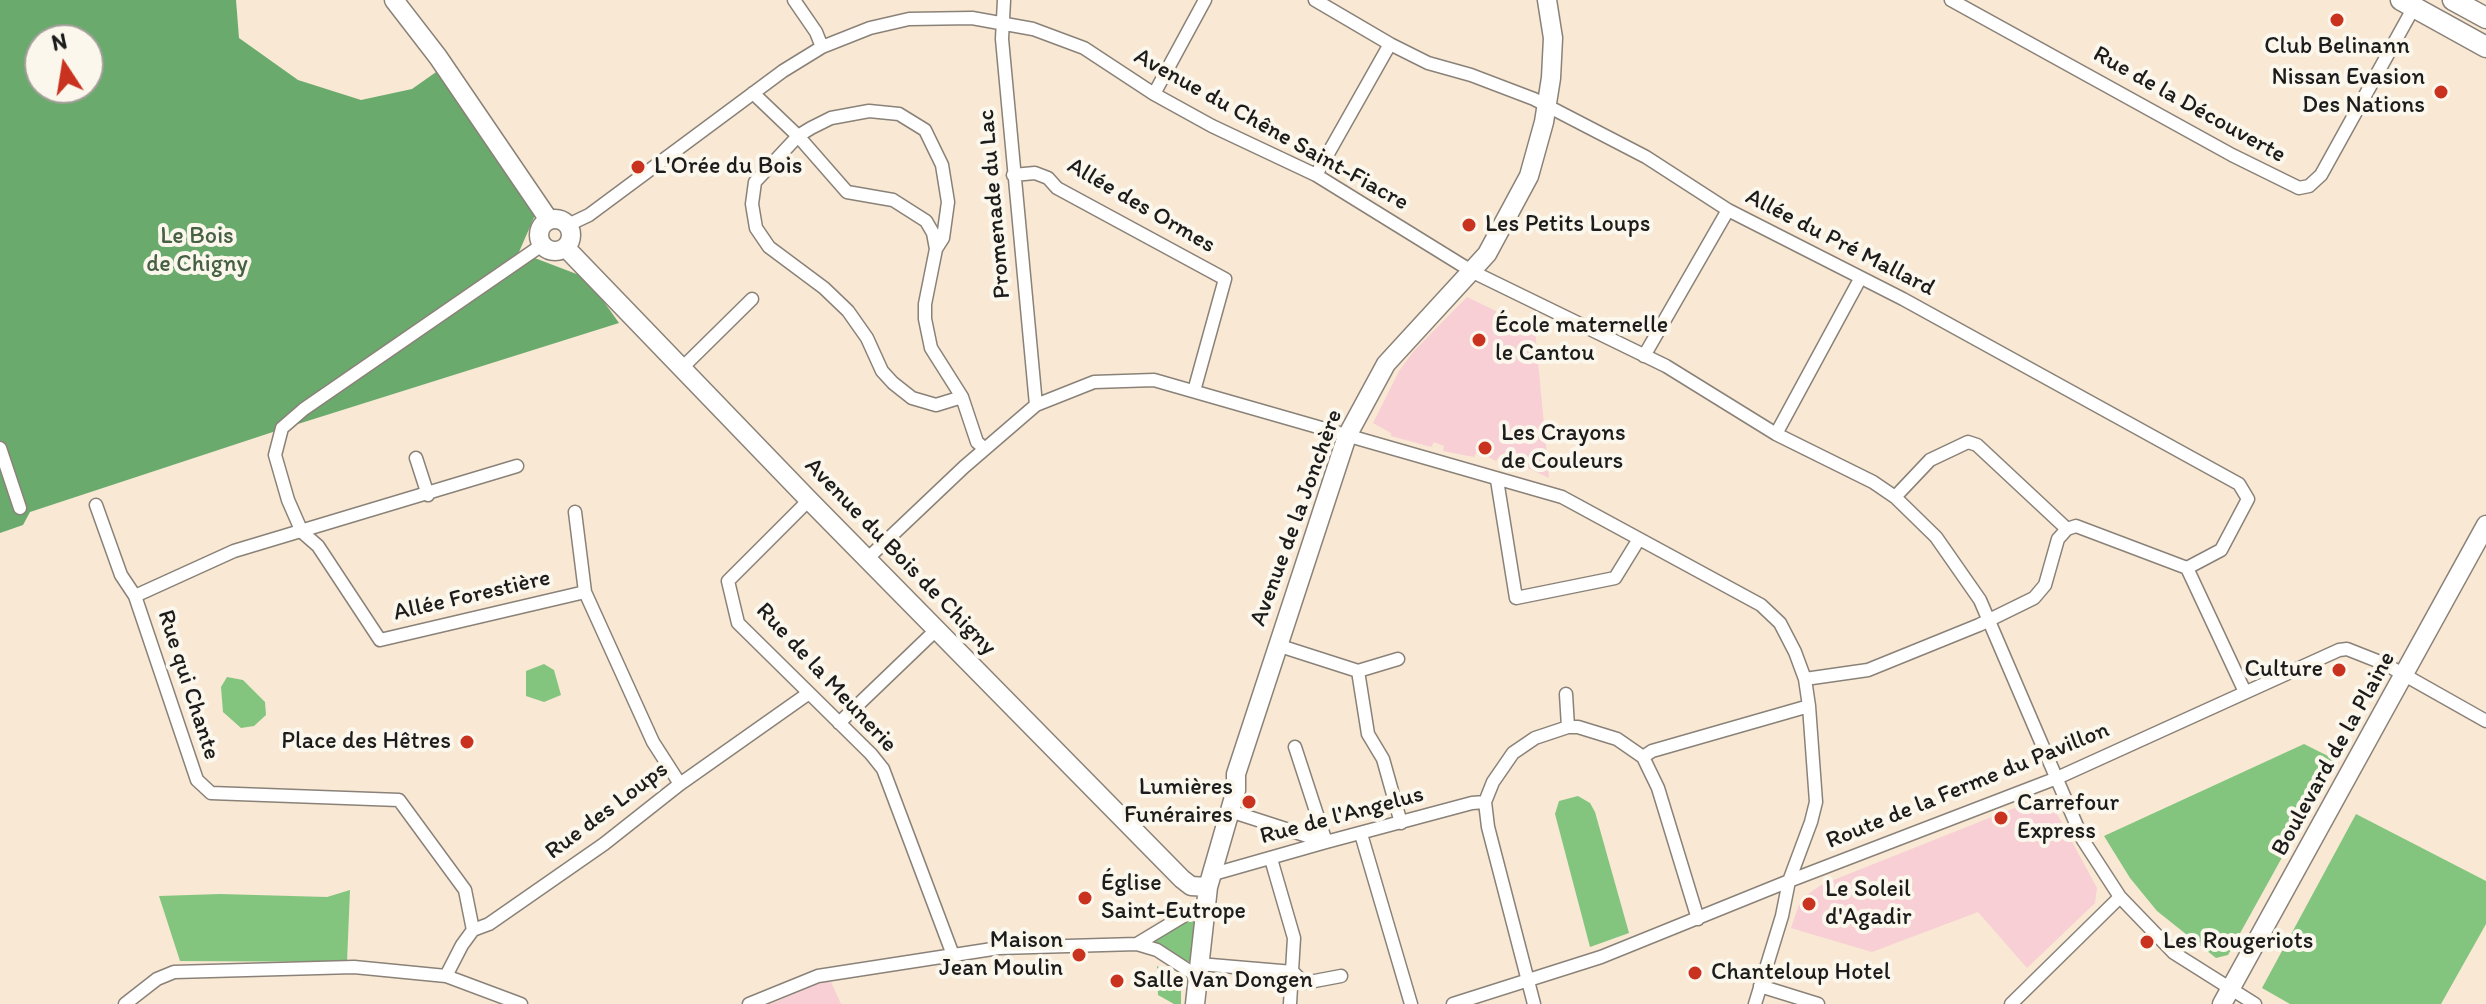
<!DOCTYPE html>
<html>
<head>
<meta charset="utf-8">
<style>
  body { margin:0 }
  #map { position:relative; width:2486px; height:1004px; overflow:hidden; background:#f8e8d4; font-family:Itim,sans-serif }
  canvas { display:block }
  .north { position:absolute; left:24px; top:24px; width:80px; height:80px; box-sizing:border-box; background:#fbf7ec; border:2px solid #a29f99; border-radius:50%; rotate:348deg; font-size:22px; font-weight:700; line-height:32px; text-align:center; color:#1c1c1c }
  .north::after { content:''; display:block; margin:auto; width:28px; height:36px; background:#c8321e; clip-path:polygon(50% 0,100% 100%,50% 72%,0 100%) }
</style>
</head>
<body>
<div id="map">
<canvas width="2486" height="1004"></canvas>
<div class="north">N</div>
</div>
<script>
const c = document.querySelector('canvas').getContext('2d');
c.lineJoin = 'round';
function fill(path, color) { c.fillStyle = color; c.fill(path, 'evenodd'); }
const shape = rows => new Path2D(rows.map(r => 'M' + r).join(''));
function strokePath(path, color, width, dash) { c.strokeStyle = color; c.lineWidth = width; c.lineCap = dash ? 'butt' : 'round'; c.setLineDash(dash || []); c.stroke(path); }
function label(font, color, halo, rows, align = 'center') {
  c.font = font + ' Itim,sans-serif'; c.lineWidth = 8; c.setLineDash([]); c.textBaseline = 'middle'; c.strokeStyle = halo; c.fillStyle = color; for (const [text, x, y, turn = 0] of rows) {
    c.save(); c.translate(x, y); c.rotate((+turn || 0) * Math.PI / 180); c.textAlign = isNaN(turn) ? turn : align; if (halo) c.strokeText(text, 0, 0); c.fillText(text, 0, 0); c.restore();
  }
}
const built = shape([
  [1467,297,1535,330,1549,478,1500,455,1496,461,1477,451,1474,457,1443,451,1444,446,1434,442,1431,447,1391,436,1391,433,1373,423,1399,371,1413,352],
  [2032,801,2056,812,2097,888,2095,903,2027,968,1978,912,1872,952,1791,928,1801,899,1821,885],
  [825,981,831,982,841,1004,770,1004]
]);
const green = shape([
  [544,664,554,670,561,695,544,702,526,696,526,671],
  [227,677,243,680,265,702,266,715,254,726,241,728,223,712,221,687],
  [2304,744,2336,760,2228,955,2216,958,2157,911,2130,878,2104,836],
  [1578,796,1590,803,1595,812,1629,933,1590,947,1555,814,1559,801],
  [2356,814,2486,881,2486,924,2441,1004,2290,1004,2262,988],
  [350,890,347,962,180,961,159,896,220,894,327,897],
  [1197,912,1192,961,1186,962,1155,942,1155,938],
  [1157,966,1172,974,1181,984,1181,1004,1174,1004,1158,995]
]);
const forest = shape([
  [0,0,236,0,239,38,298,80,361,100,412,89,439,70,536,213,519,252,587,278,619,323,282,429,30,512,23,525,0,533],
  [40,40,88,40,88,88,40,88]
]);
const minor = shape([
  [794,0,816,32,822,47],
  [1004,0,1002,39,1036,405],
  [1315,0,1390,44,1428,63,1471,75,1534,99,1646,157,1728,210,1903,299,2239,484,2248,499,2221,550,2187,568],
  [1951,0,2232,155,2299,188,2309,186,2321,175,2414,7],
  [753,93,798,136,847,192,893,200,926,221,933,233,936,249,925,304,925,319,931,348,962,397,977,442,985,449],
  [1154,94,1205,0],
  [1013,175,1035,173,1048,178,1057,188,1225,279,1194,391],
  [1316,175,1390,44],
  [568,225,589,215,783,71,822,47,870,28,909,19,972,18,1033,29,1084,48,1154,94,1212,126,1316,175,1473,272,1666,366,1776,434,1873,482,1895,497,1936,537,1980,600,2083,840,2120,897,2174,953,2255,1004],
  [542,245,304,409,282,428,275,455,288,500,302,532,318,546,380,640,585,592,653,742,680,784],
  [936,249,943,238,948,202,942,165,925,130,899,114,869,111,831,118,811,128,798,136,755,182,752,204,756,228,769,247,824,288,848,311,867,338,882,371,893,383,912,398,936,405,962,397],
  [1644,356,1728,210],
  [683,367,752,299],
  [1776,434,1860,279],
  [0,448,20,508],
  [416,458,428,495],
  [1497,480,1516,598,1615,578,1639,539],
  [1895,497,1930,460,1968,442,1977,445,2067,529],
  [809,500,728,581,738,623,871,754,883,769,953,955],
  [96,505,121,575,135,596],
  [575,512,585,592],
  [867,559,964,467,1036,405,1094,382,1154,380,1562,497,1761,605,1780,623,1795,652,1805,679,1809,706,1816,802,1811,822,1789,881,1782,916,1755,1004],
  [1277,645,1358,671,1398,659],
  [1358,671,1368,734,1383,759,1401,823],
  [1805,679,1868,670,1979,625,2034,598,2045,585,2058,539,2067,529,2076,526,2187,568,2245,692],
  [1566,694,1568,727],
  [839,723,937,629],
  [1295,747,1326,842],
  [1643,757,1652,751,1809,706],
  [1230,811,1326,842],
  [1361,834,1411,1004],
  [1271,859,1294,938,1290,1004],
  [1210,875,1326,842,1472,803,1485,802],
  [473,930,465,890,399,800,211,793,197,780,135,596,234,551,517,466],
  [1137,944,1205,903],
  [1199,964,1293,972,1304,983,1341,976],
  [446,976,462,945,473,930,489,924,604,844,680,784,809,693],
  [1760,986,1818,1004],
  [125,1004,157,979,174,972,354,967,446,976,521,1004],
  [749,1004,818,976,999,948,1137,944,1157,950,1197,976],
  [1453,1004,1601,957,1789,881,2057,778,2339,650,2347,649,2385,664,2486,721],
  [1534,1004,1488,827,1485,802,1493,782,1513,753,1535,738,1568,727,1578,727,1617,739,1643,757,1658,788,1698,919],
  [2011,1004,2120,897]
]);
const secondary = shape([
  [394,0,438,57,549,220],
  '539 235a16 16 0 1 1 32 0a16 16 0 1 1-32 0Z',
  [566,248,809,500,1182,879,1191,886,1208,887],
  [1195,1004,1208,887,1236,790,1236,774,1347,436,1386,364,1487,254,1529,176,1544,122,1551,78,1553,38,1547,0],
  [2222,1004,2486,525]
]);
const primary = shape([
  [2401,0,2486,47],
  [2453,0,2486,18]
]);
const markers = [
  [2337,20,8,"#c8321e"],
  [2441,92,8,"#c8321e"],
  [638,167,8,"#c8321e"],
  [1469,225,8,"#c8321e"],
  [1479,340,8,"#c8321e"],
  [1485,448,8,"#c8321e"],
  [2339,670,8,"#c8321e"],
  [467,742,8,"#c8321e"],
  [1249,802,8,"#c8321e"],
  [2001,818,8,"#c8321e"],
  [1085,898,8,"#c8321e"],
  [1809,904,8,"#c8321e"],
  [2147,942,8,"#c8321e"],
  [1079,955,8,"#c8321e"],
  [1695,973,8,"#c8321e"],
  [1117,981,8,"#c8321e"]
];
const poiNames = [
  ["Club Belinann",2337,47,"center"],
  ["Nissan Evasion",2425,78,"right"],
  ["Des Nations",2425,106,"right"],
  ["L'Orée du Bois",654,167],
  ["Les Petits Loups",1485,225],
  ["École maternelle",1495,326],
  ["le Cantou",1495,354],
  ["Les Crayons",1501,434],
  ["de Couleurs",1501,462],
  ["Culture",2323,670,"right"],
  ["Place des Hêtres",451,742,"right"],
  ["Lumières",1233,788,"right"],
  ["Funéraires",1233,816,"right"],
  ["Carrefour",2017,804],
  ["Express",2017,832],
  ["Église",1101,884],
  ["Saint-Eutrope",1101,912],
  ["Le Soleil",1825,890],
  ["d'Agadir",1825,918],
  ["Maison",1063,941,"right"],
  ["Jean Moulin",1063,969,"right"],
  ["Les Rougeriots",2163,942],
  ["Chanteloup Hotel",1711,973],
  ["Salle Van Dongen",1133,981]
];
const streetNames = [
  ["Rue de la Découverte",2189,105,29],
  ["Avenue du Chêne Saint-Fiacre",1271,130,29],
  ["Promenade du Lac",995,204,-95],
  ["Allée des Ormes",1141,206,30],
  ["Allée du Pré Mallard",1840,243,27],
  ["Avenue de la Jonchère",1297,518,-70],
  ["Avenue du Bois de Chigny",900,557,46],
  ["Allée Forestière",472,596,-13],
  ["Rue de la Meunerie",826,678,47],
  ["Rue qui Chante",188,685,72],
  ["Boulevard de la Plaine",2334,754,-61],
  ["Route de la Ferme du Pavillon",1968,786,-22],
  ["Rue des Loups",607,811,-37],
  ["Rue de l'Angelus",1342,816,-15]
];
const parkNames = [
  ["Le Bois",197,237],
  ["de Chigny",197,265]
];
fill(built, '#f7cfd4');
fill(green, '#83c57e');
fill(forest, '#6aaa6d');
strokePath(minor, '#8a8278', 15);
strokePath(secondary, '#8a8278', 21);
strokePath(primary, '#8a8278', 23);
strokePath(minor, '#fff', 12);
strokePath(secondary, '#fff', 18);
strokePath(primary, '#fff', 20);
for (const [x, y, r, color] of markers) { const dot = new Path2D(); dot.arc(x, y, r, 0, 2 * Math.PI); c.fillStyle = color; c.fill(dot); strokePath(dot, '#fbf7ec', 3); }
label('24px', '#1c1c1c', '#fbf7ec', poiNames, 'left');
label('24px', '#1c1c1c', '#fbf7ec', streetNames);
label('24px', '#456043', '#fbf7ec', parkNames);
</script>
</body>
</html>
